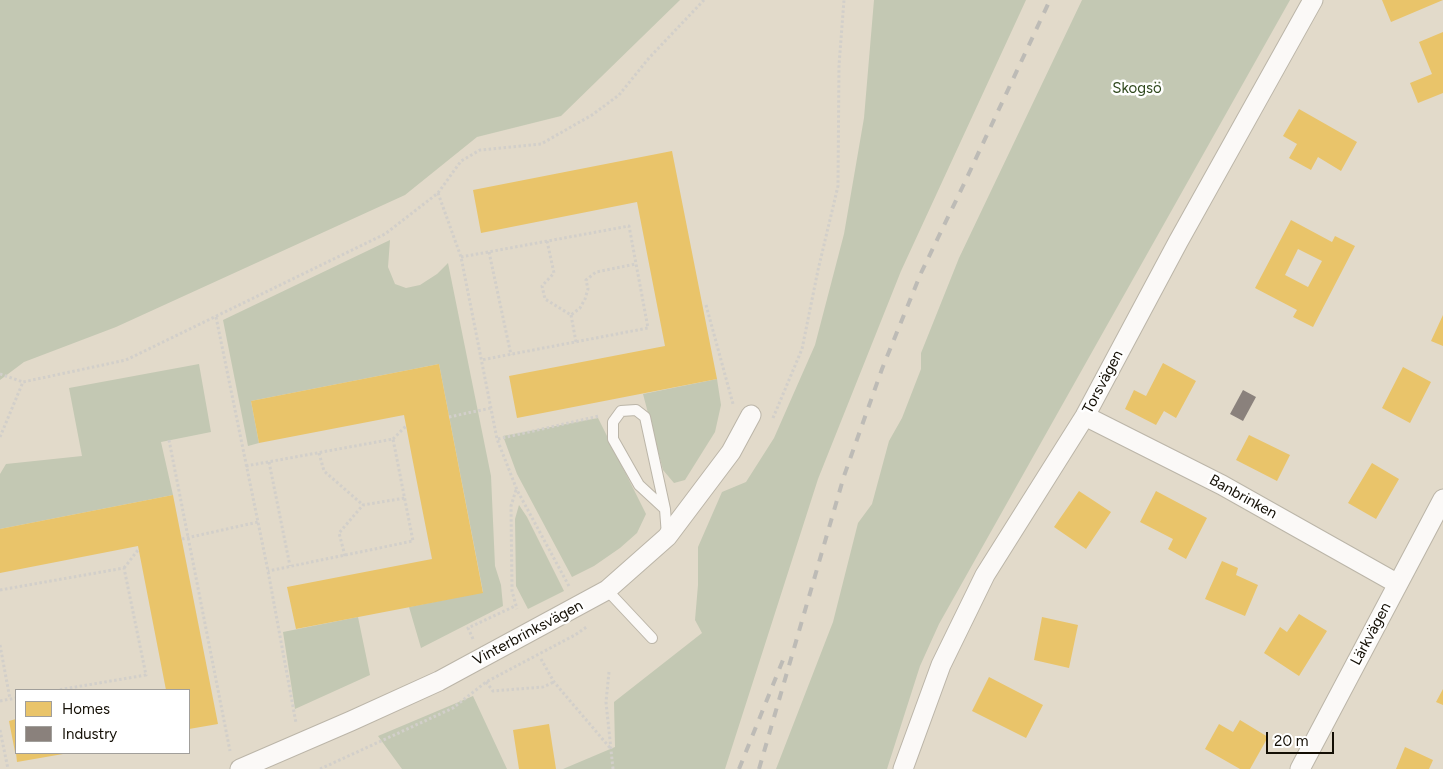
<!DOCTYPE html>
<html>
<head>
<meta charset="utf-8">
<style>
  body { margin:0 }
  #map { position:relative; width:1443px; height:769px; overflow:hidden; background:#e2daca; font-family:Figtree,sans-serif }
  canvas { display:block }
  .legend { position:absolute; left:15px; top:689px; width:175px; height:65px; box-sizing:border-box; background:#fff; border:1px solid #a19f9b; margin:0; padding:6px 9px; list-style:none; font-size:15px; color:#130e04 }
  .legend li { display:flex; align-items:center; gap:10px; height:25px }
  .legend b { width:25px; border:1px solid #a19f9b }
  .scale { position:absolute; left:1266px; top:732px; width:68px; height:22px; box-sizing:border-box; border:2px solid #130e04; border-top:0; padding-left:6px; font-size:15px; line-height:18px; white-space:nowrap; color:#130e04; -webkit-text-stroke:4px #fff; paint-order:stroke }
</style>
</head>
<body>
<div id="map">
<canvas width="1443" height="769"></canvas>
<ul class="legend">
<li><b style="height:14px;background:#e9c46a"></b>Homes</li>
<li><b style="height:14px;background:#8a817c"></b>Industry</li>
</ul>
<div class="scale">20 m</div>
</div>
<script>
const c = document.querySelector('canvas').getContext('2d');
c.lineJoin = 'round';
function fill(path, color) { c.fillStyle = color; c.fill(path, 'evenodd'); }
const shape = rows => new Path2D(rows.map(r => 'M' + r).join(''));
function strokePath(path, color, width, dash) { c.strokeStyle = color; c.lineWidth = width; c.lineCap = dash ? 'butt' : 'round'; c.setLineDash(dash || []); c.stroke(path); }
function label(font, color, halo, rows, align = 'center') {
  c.font = font + ' Figtree,sans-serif'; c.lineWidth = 5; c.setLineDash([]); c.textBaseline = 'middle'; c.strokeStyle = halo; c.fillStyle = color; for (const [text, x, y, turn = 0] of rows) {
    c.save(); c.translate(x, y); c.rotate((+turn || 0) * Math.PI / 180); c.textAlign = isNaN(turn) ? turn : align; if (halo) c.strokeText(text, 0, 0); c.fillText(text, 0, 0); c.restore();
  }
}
const green = shape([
  [0,0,680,0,561,116,477,137,405,195,116,327,24,362,0,380],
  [874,0,1026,0,901,271,818,479,725,769,563,769,615,747,614,702,702,633,695,620,698,585,698,547,722,492,746,482,774,438,815,345,844,234,864,118],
  [1082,0,1290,0,939,624,920,666,887,769,776,769,833,622,858,523,872,504,889,441,902,418,921,369,921,353,959,258],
  [390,240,388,267,395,284,406,288,420,285,437,274,448,263,491,476,495,566,501,585,503,606,421,648,409,607,483,592,439,364,251,401,259,443,248,446,223,320],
  [199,364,211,432,161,442,173,495,0,529,0,474,6,464,82,456,69,388],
  [717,379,721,405,715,432,685,480,674,483,663,470,643,394],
  [598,418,646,514,637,533,620,548,594,566,572,577,517,474,503,436],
  [519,505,527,517,564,591,528,609,516,586,515,519],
  [358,617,370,675,295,709,283,632],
  [473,696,507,769,402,769,378,736]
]);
const homes = shape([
  [1382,0,1443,0,1391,22],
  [1443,32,1443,93,1418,103,1410,83,1432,74,1419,42],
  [1299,109,1357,142,1341,171,1318,157,1311,170,1289,158,1297,144,1283,136],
  [672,151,717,379,517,418,509,376,665,346,637,202,481,233,473,190],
  [1291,220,1332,242,1335,236,1355,246,1313,327,1293,317,1297,310,1255,288],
  [1298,249,1322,261,1308,287,1285,275],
  [1443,315,1443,346,1431,341],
  [1163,363,1196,381,1176,418,1164,411,1156,425,1125,409,1134,390,1146,396],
  [439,364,483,593,296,629,287,587,432,559,412,457,404,415,259,443,251,401],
  [1403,367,1431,382,1410,423,1382,408],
  [1249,435,1290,455,1277,481,1236,460],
  [1372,463,1399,479,1376,519,1348,503],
  [1079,491,1111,512,1086,549,1054,527],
  [1156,491,1207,518,1186,559,1168,549,1173,539,1140,522],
  [173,495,218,724,189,729,189,690,166,690,138,546,0,573,0,529],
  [1222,561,1238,568,1236,575,1258,585,1245,616,1205,599],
  [1299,614,1327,631,1299,676,1264,653,1280,627,1287,632],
  [1042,617,1078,625,1069,668,1034,660],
  [989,677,1043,705,1026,738,972,711],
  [1443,689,1443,705,1436,702],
  [16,719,16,752,15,752,9,721],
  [1240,720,1268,737,1250,769,1240,769,1205,749,1219,724,1233,732],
  [549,724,556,769,519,769,513,730],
  [1405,747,1433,760,1429,769,1396,769],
  [16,753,63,753,63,754,17,762]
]);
const industry = shape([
  [1243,390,1256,397,1243,421,1230,414]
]);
const path = shape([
  [438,193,461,257,497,439,517,490,570,588],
  [547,241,554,273,542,286,545,299,571,315,580,308,585,299,588,289,586,280,596,272,636,264],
  [489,252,511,355],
  [461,257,629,226,648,328,481,360],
  [706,305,733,404],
  [571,315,576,342],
  [216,317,268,571,296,723],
  [0,374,23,382],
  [449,417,491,408],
  [773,418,802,349,818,270,838,186,839,65,844,0],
  [0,437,23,382,126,360,385,234,438,193,461,161,480,150,541,144,592,115,619,95,649,58,704,0],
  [393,439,406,426],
  [498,439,599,416],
  [169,440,230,751],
  [319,453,324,471,363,505],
  [269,462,290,566],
  [246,466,393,439,413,541,268,571],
  [516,490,511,506,512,591,517,609],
  [182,539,258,522],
  [345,556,339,533,363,505,405,498],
  [124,568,138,550],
  [0,590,124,568,146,675,58,690],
  [473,639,468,628,515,606],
  [0,645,10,699],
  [541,659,554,682,611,749],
  [609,672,606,702,613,769],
  [486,682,493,691,543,687,554,682],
  [0,701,16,698],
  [0,730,8,769],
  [320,769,453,708,486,682,575,635,588,626]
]);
const service = shape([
  [665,509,639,485,613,439,613,422,621,411,636,410,645,417,665,509,667,536],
  [607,590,652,638]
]);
const minor = shape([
  [1085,416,1222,485,1398,584],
  [240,769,351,721,439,681,607,590,667,537,731,452,751,415],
  [903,769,941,665,985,575,1085,416,1178,242,1313,0],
  [1300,769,1443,499]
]);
const rail = shape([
  [739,769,785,655],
  [759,769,844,476,882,369,921,273,963,186,1050,0]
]);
const parkNames = [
  ["Skogsö",1137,89]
];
const streetNames = [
  ["Torsvägen",1103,382,-62],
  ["Banbrinken",1243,497,29],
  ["Vinterbrinksvägen",528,633,-28],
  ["Lärkvägen",1371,634,-62]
];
fill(green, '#c3c8b3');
fill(homes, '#e9c46a');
fill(industry, '#8a817c');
strokePath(service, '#bbb5a8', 12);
strokePath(minor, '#bbb5a8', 21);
strokePath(path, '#d2cfca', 3, [2.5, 2.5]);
strokePath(service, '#fbf9f7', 10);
strokePath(minor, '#fbf9f7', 19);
strokePath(rail, '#bdbbb6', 4, [9, 9]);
label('15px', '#2f481d', '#fff', parkNames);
label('15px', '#130e04', '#fff', streetNames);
</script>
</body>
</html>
